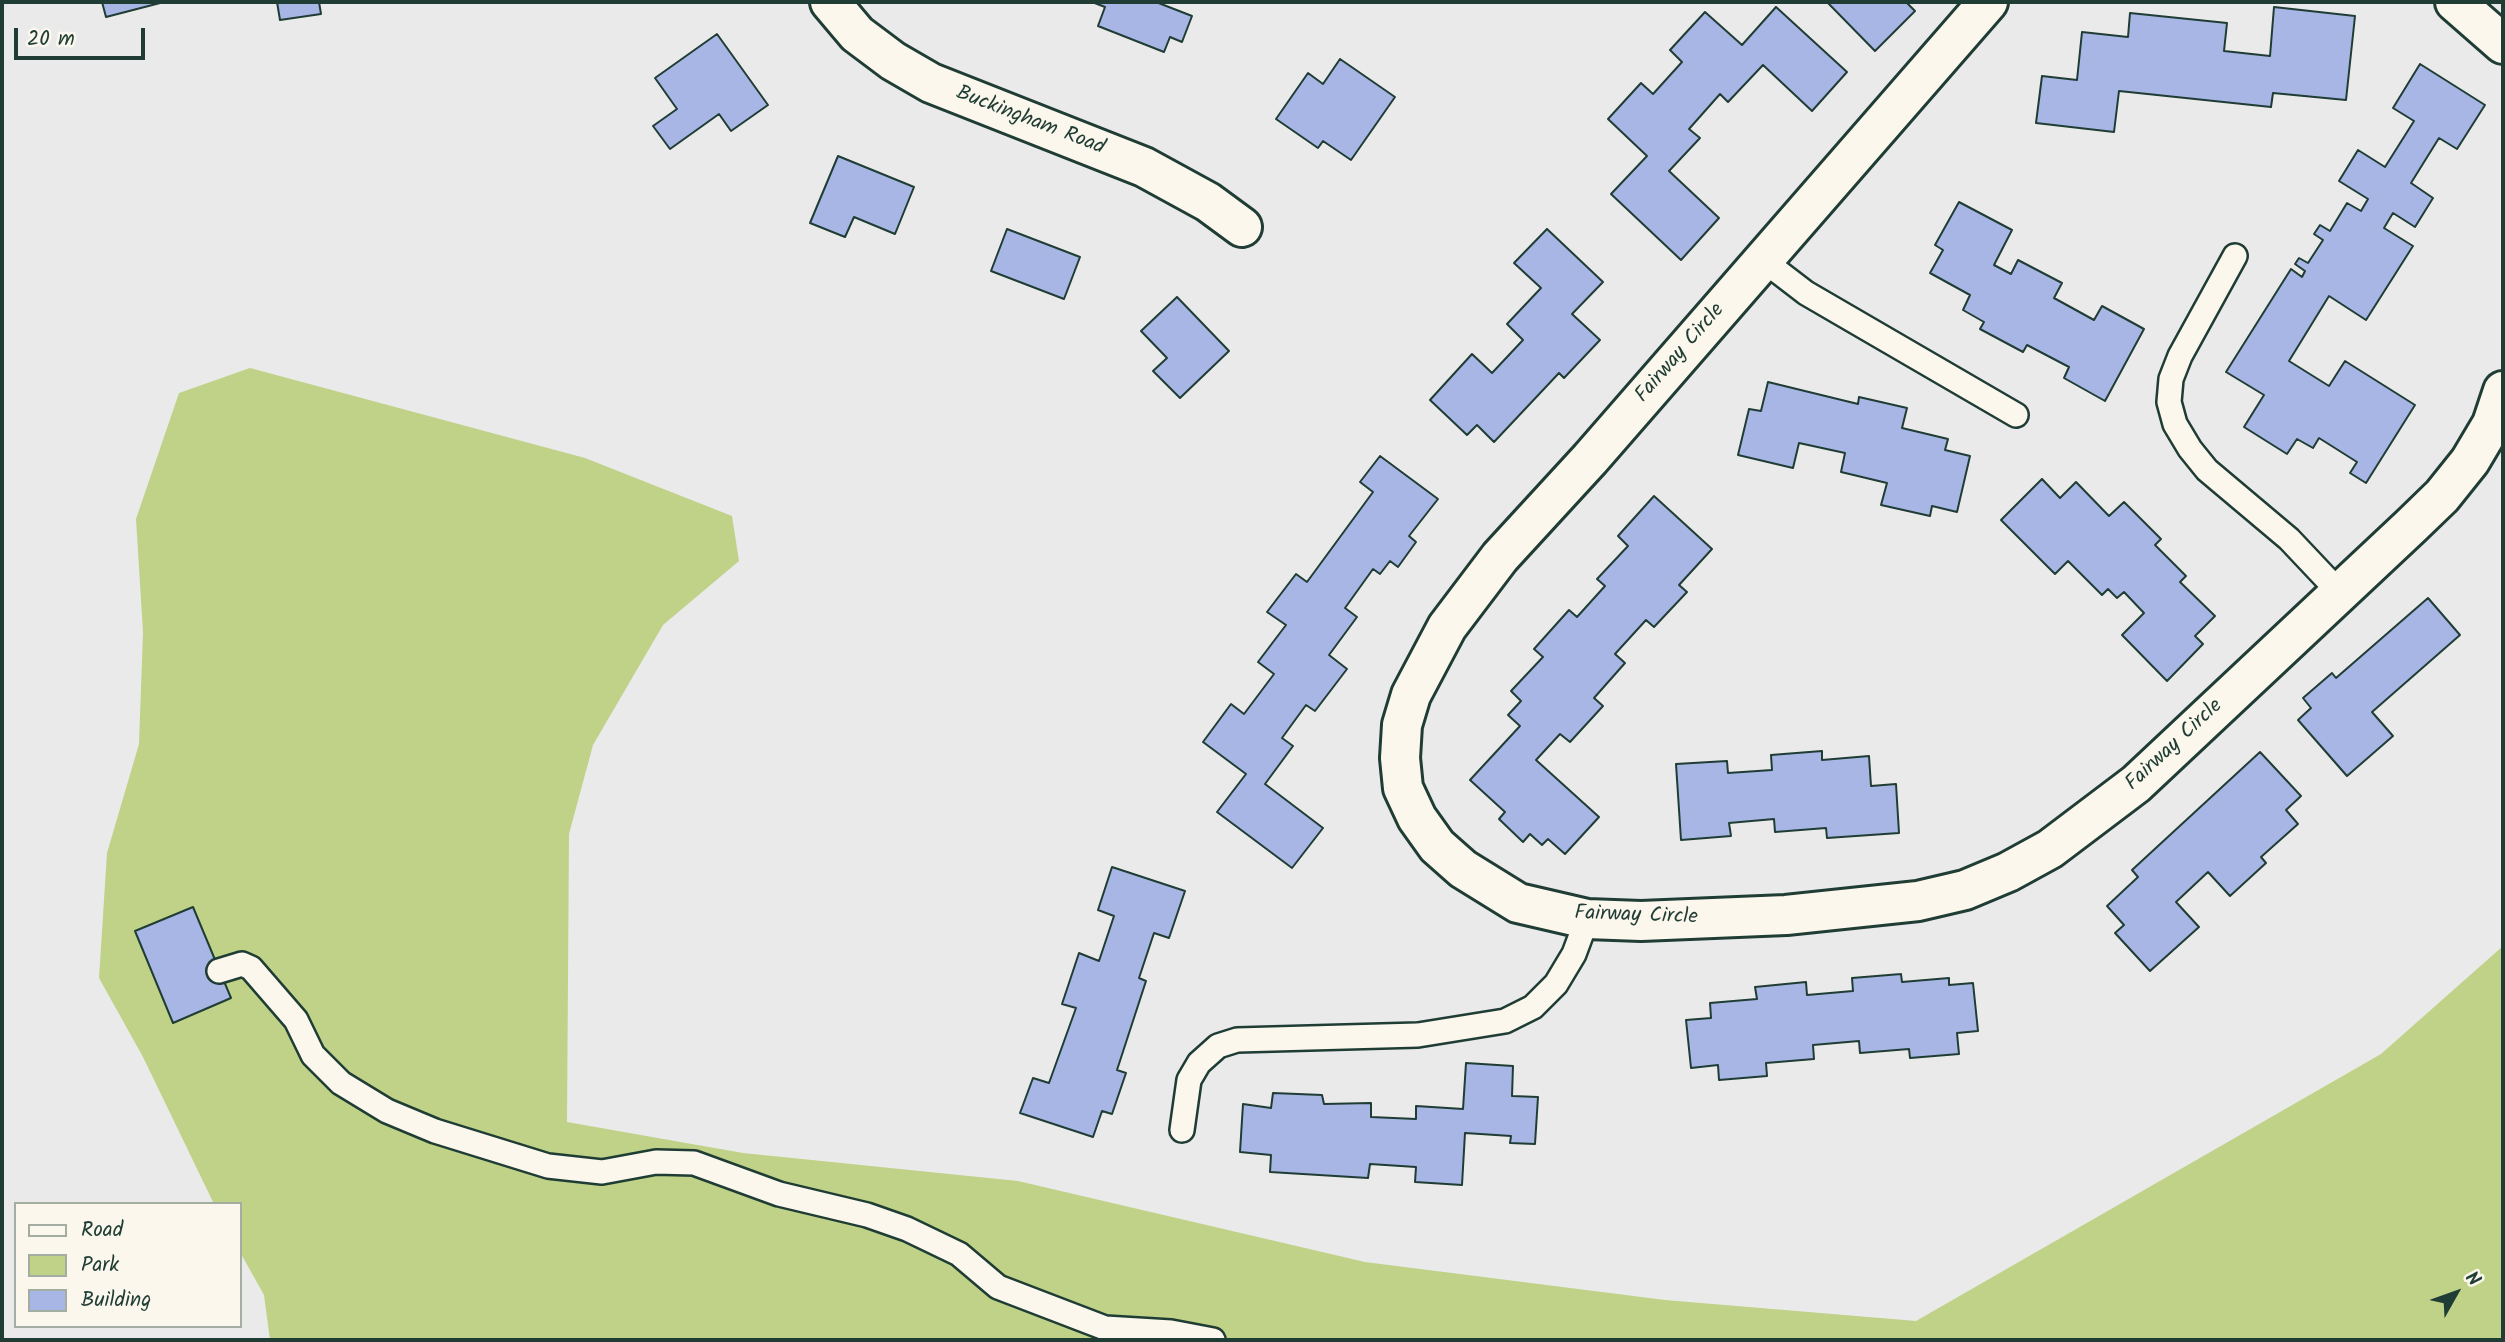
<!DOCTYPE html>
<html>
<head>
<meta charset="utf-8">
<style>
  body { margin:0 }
  #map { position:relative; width:2505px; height:1342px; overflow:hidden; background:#eaeaeb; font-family:Kalam,sans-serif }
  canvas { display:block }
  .frame { position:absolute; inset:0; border:4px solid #1f3d34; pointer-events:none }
  .legend { position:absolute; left:14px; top:1202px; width:228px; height:126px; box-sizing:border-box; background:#fbf7ec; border:2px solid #a3ada2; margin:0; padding:9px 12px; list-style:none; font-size:21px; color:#1f3d34 }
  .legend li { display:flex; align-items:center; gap:14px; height:35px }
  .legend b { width:35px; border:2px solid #a3ada2 }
  .north { position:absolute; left:2421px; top:1258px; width:70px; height:70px; -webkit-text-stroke:5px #fbf7ec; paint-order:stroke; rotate:50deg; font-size:19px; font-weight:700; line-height:28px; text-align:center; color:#1f3d34 }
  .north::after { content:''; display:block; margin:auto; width:24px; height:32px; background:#1f3d34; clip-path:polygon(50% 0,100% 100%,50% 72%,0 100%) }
  .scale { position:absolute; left:14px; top:28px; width:131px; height:32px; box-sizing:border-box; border:4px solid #1f3d34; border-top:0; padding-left:9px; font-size:21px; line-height:24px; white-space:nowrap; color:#1f3d34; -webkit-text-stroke:5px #fbf7ec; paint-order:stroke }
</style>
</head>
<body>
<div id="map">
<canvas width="2505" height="1342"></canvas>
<div class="frame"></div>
<ul class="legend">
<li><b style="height:9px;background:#fbf7ec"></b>Road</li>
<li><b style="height:19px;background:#bfd287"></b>Park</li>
<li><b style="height:19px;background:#a7b6e5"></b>Building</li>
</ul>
<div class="north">N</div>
<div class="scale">20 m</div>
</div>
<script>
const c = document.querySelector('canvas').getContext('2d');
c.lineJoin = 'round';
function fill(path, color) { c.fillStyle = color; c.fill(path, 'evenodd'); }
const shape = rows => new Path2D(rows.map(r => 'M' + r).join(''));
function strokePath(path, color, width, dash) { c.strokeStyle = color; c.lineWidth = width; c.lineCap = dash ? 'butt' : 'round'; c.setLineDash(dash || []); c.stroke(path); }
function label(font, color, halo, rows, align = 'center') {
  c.font = font + ' Kalam,sans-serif'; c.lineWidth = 5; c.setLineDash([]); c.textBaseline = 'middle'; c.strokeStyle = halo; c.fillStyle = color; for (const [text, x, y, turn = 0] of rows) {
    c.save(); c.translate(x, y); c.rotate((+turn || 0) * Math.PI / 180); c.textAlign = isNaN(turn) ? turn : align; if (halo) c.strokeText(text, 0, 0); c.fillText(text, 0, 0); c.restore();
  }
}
const green = shape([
  [250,368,585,458,732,516,739,561,663,625,593,745,569,834,567,1122,743,1153,1018,1181,1365,1262,1665,1300,1916,1321,2381,1054,2503,946,2503,1340,270,1340,264,1295,240,1252,240,1204,214,1204,143,1057,99,978,107,853,139,744,143,632,136,519,179,393]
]);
const building = shape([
  [102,2,164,2,106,17,102,2],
  [277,2,319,2,321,14,280,20,277,2],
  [1092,2,1156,2,1192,16,1182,42,1170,37,1164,52,1098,26,1105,7,1092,2],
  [1827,2,1906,2,1915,11,1875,51,1827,2],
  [1776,7,1847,72,1812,111,1763,65,1728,102,1720,94,1689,129,1700,138,1669,171,1719,218,1681,260,1611,194,1647,156,1608,119,1641,83,1653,94,1682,62,1670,50,1705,12,1742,45,1776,7],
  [2274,7,2355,16,2346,100,2273,93,2271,107,2119,91,2114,132,2036,123,2042,76,2077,80,2082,32,2128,37,2130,13,2227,23,2224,51,2270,56,2274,7],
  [717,34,768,105,731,131,719,114,670,149,653,126,677,109,655,78,717,34],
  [1340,59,1395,97,1351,160,1323,141,1318,148,1276,119,1308,73,1323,84,1340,59],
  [2420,64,2485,105,2457,149,2439,138,2411,183,2433,198,2415,227,2393,213,2384,228,2413,246,2366,320,2329,296,2289,361,2329,386,2345,361,2415,405,2366,483,2350,473,2357,462,2319,438,2313,448,2297,439,2287,454,2244,427,2264,395,2226,372,2291,269,2302,277,2305,271,2295,264,2299,258,2308,263,2323,240,2314,234,2320,225,2330,231,2347,203,2361,211,2368,199,2339,181,2358,150,2385,167,2414,121,2393,108,2420,64],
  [838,156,914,187,895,234,854,217,845,237,810,223,838,156],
  [1959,202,2012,230,1994,265,2011,274,2018,260,2062,283,2054,298,2094,320,2102,306,2144,329,2105,401,2064,378,2069,367,2027,345,2023,352,1980,329,1984,322,1963,310,1970,295,1930,273,1943,250,1935,245,1959,202],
  [1007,229,1080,257,1064,299,991,271,1007,229],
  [1547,229,1603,282,1572,314,1600,340,1564,378,1559,373,1494,442,1477,425,1467,435,1430,400,1472,354,1492,373,1523,340,1507,324,1541,288,1514,263,1547,229],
  [1177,297,1229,351,1180,398,1153,371,1167,358,1141,331,1177,297],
  [1768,382,1858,404,1859,397,1907,408,1902,428,1948,439,1945,450,1970,456,1957,512,1932,506,1930,516,1881,505,1887,483,1841,472,1845,453,1799,443,1793,468,1738,455,1749,409,1761,411,1768,382],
  [1380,456,1438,499,1409,536,1416,542,1398,567,1390,561,1380,574,1373,569,1345,608,1357,617,1329,655,1347,669,1315,711,1306,705,1282,738,1293,746,1265,784,1323,828,1292,868,1217,812,1246,774,1203,742,1231,704,1244,714,1274,674,1258,662,1286,625,1267,612,1296,574,1307,582,1373,492,1360,482,1380,456],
  [2042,479,2060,498,2076,482,2109,516,2124,502,2161,539,2155,545,2186,576,2180,582,2215,616,2195,636,2203,644,2167,681,2122,635,2144,613,2124,592,2117,598,2108,589,2102,595,2068,561,2055,574,2001,520,2042,479],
  [1654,496,1712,549,1679,585,1687,592,1654,627,1646,620,1615,654,1625,663,1594,698,1603,706,1570,742,1560,734,1536,760,1599,817,1565,854,1548,839,1542,845,1530,834,1523,842,1499,819,1505,812,1470,780,1520,726,1508,715,1521,701,1511,691,1543,657,1534,649,1569,610,1577,617,1605,586,1597,579,1628,546,1618,536,1654,496],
  [2428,598,2460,635,2372,712,2393,736,2347,776,2298,720,2311,708,2303,698,2332,673,2336,678,2428,598],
  [1822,751,1822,760,1869,756,1871,786,1896,784,1899,833,1827,838,1826,828,1775,832,1774,819,1729,823,1731,836,1681,840,1676,764,1727,761,1728,773,1772,770,1771,755,1822,751],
  [2260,752,2301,796,2286,810,2298,824,2261,857,2266,863,2230,896,2208,872,2176,902,2199,927,2150,971,2115,933,2124,925,2107,906,2138,877,2132,870,2260,752],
  [1112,867,1185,891,1169,938,1154,933,1139,978,1146,981,1117,1070,1126,1073,1112,1114,1102,1111,1093,1137,1020,1113,1033,1078,1049,1083,1076,1008,1062,1004,1079,953,1099,961,1114,916,1098,910,1112,867],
  [193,907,231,998,173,1023,135,931,193,907],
  [1901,974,1902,982,1949,978,1949,985,1973,983,1978,1031,1957,1033,1959,1054,1910,1058,1909,1049,1860,1053,1859,1041,1813,1045,1814,1059,1766,1063,1767,1076,1719,1080,1718,1065,1691,1068,1686,1020,1711,1018,1710,1003,1757,999,1755,987,1806,982,1807,995,1853,991,1852,978,1901,974],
  [1466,1063,1513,1066,1512,1096,1538,1097,1535,1144,1510,1143,1511,1136,1465,1133,1462,1185,1415,1182,1416,1167,1370,1164,1368,1178,1270,1172,1271,1155,1240,1152,1243,1104,1271,1108,1273,1093,1322,1095,1324,1104,1371,1103,1371,1117,1416,1119,1416,1106,1463,1109,1466,1063]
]);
const lane = shape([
  [2235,256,2180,356,2171,379,2169,402,2175,424,2190,449,2207,470,2289,539,2340,593],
  [1763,260,1806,293,2016,415],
  [219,971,242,964,251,968,296,1020,313,1055,341,1083,387,1111,435,1131,548,1166,602,1172,656,1162,694,1163,779,1194,867,1215,907,1229,959,1254,998,1287,1105,1328,1171,1332,1213,1340],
  [1182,1130,1189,1080,1199,1063,1218,1046,1237,1040,1418,1035,1505,1021,1533,1007,1556,984,1574,954,1587,919]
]);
const street = shape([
  [830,2,857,34,893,61,931,83,1144,167,1208,202,1242,227],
  [1988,2,1590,459,1500,557,1447,627,1411,695,1402,725,1400,758,1403,788,1417,818,1437,846,1463,869,1518,903,1587,919,1641,921,1786,915,1918,901,1965,890,2008,872,2050,849,2136,784,2411,526,2442,496,2470,461,2492,424,2503,391],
  [2455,2,2503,44]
]);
const streetNames = [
  ["Buckingham Road",1030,122,21],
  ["Fairway Circle",1681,354,-49],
  ["Fairway Circle",2175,746,-43],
  ["Fairway Circle",1636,917,2]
];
fill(green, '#bfd287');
fill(building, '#a7b6e5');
strokePath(building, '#1f3d34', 2);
strokePath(lane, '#1f3d34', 28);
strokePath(street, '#1f3d34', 44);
strokePath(lane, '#fbf7ec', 23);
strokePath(street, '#fbf7ec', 38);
label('21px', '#1f3d34', '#fbf7ec', streetNames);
</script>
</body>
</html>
